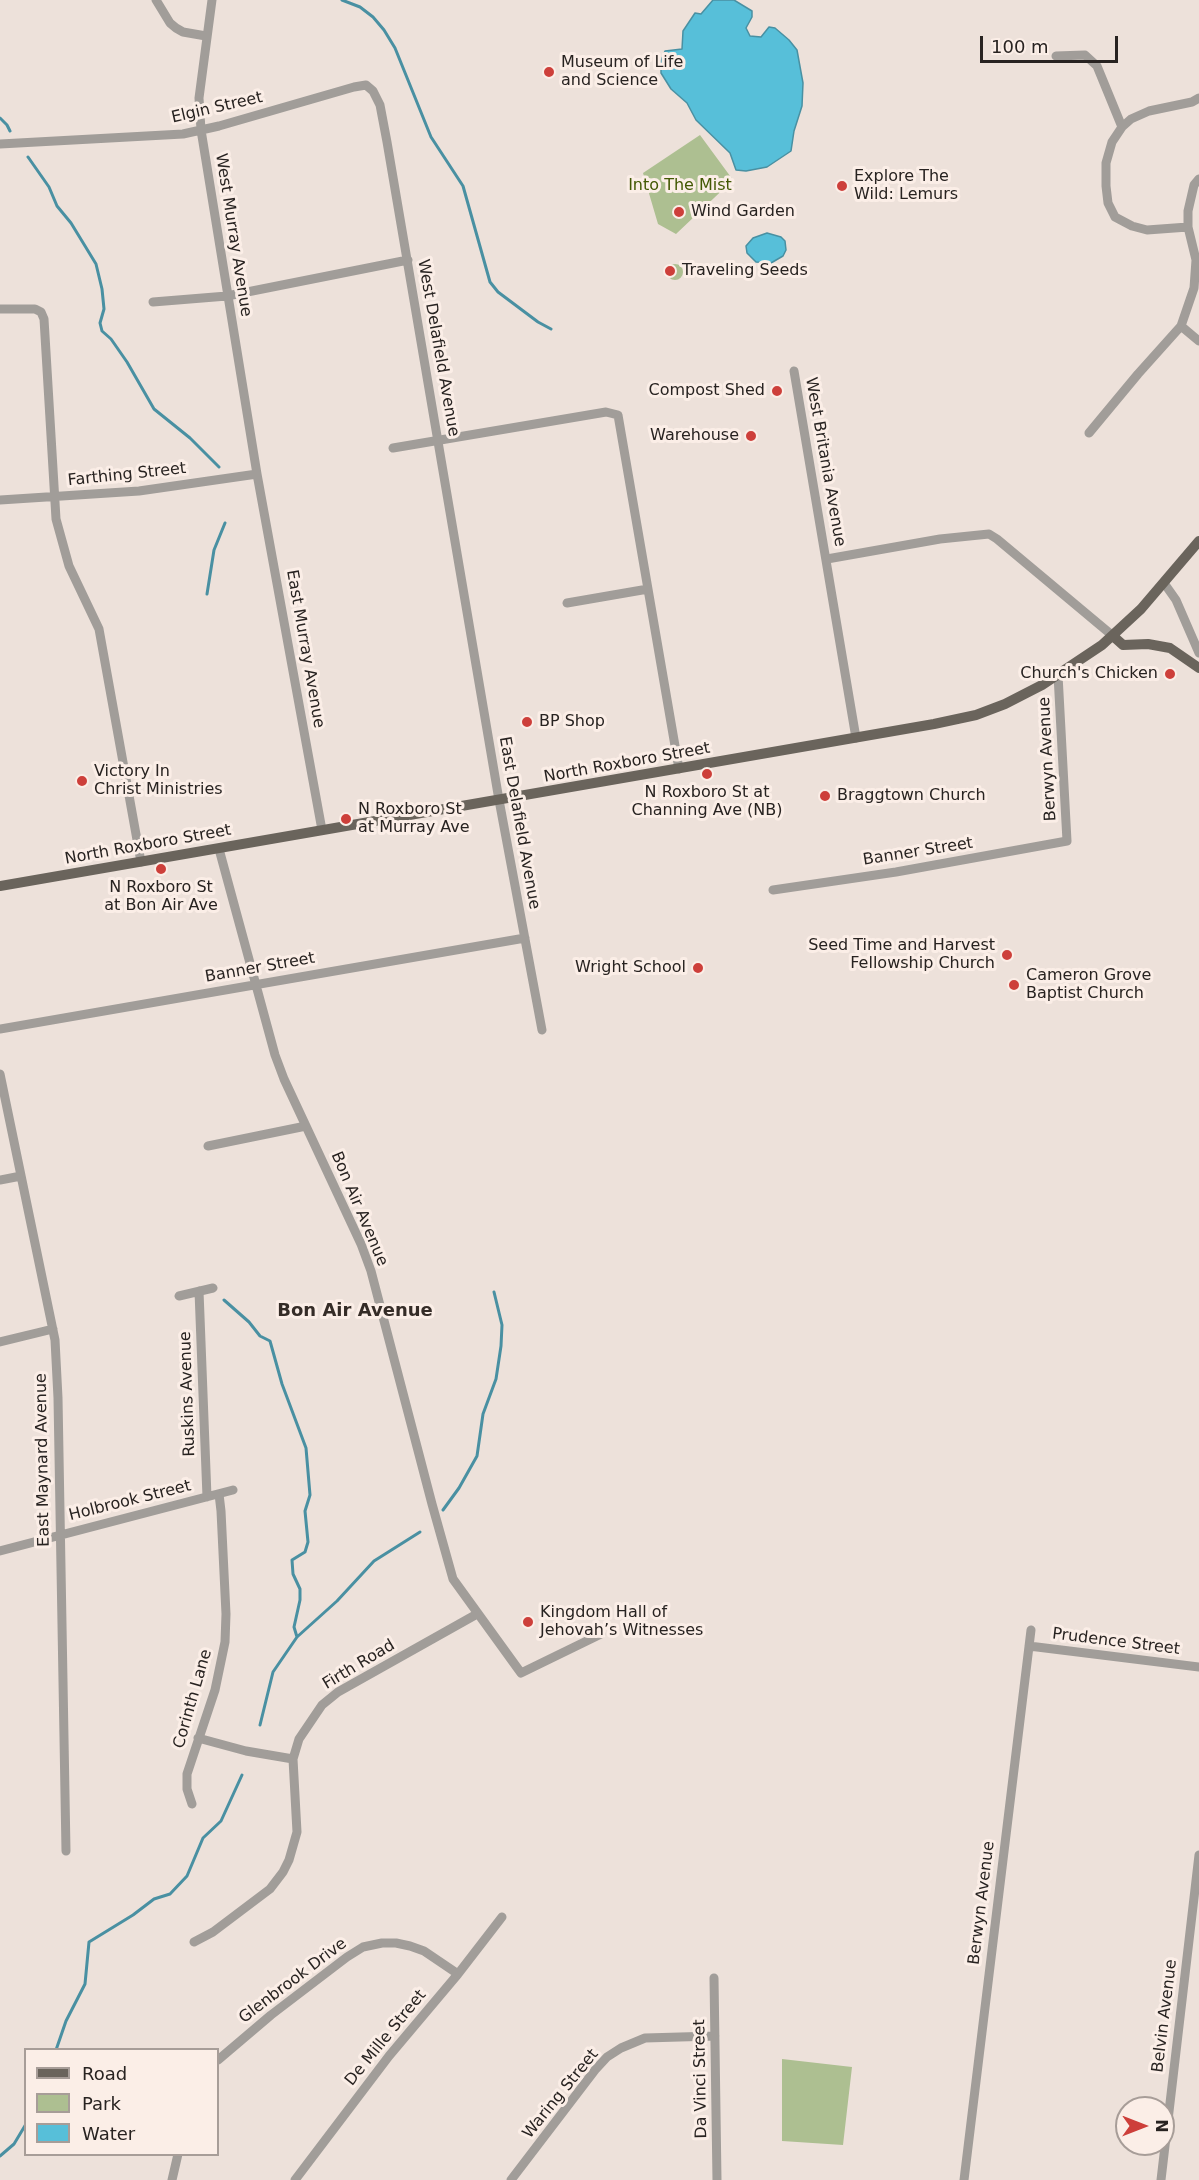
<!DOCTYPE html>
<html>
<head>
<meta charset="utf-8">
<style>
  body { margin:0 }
  #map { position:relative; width:1199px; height:2180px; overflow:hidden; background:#ede1da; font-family:"DejaVu Sans",sans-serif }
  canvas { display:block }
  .legend { position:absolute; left:24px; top:2048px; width:195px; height:108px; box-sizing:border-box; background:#fbeee7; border:2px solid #a79d98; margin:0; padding:8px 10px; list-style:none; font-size:18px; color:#282321 }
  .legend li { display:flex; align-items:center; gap:12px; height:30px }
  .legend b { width:30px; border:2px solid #a79d98 }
  .north { position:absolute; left:1115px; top:2096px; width:60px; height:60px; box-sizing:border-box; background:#fbeee7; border:2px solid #a79d98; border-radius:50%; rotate:90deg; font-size:16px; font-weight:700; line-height:24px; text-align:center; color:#282321 }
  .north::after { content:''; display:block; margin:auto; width:21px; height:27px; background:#cd3f3a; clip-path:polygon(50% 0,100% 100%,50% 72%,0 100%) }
  .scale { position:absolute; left:980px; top:36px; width:138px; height:27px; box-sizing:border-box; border:3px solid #282321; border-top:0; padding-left:8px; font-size:18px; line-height:21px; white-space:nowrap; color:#282321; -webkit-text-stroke:4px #fbeee7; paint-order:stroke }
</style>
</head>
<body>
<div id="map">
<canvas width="1199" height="2180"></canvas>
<ul class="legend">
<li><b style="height:8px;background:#6a645c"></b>Road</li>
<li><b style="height:16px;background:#adbf91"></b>Park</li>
<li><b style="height:16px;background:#57bfd9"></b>Water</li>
</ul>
<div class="north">N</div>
<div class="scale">100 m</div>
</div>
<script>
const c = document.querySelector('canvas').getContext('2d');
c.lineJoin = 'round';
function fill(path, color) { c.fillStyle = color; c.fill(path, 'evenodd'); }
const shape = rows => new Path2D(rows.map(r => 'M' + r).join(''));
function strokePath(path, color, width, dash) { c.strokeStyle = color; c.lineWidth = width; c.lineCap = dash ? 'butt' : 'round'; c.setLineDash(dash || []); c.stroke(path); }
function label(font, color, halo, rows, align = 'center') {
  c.font = font + ' "DejaVu Sans",sans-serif'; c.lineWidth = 6; c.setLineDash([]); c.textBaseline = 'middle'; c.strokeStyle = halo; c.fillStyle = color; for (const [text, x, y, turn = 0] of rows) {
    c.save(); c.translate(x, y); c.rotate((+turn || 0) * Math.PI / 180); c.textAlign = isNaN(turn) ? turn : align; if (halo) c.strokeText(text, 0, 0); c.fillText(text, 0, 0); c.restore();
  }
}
const green = shape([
  [700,135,733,180,676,234,658,224,643,173],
  '667 272a8 8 0 1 1 16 0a8 8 0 1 1-16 0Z',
  [782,2059,852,2067,843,2145,782,2141]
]);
const water = shape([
  [713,0,734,0,752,11,752,17,746,28,750,36,761,37,769,27,775,28,789,40,797,50,803,83,802,106,794,131,791,151,767,167,746,171,736,170,730,153,696,120,687,103,671,89,661,73,661,61,665,51,682,49,683,31,695,13,701,14,713,0],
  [767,233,781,237,785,241,786,250,783,256,771,263,756,262,747,253,746,246,753,238,767,233]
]);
const stream = shape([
  [342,0,360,7,373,17,384,30,395,48,431,137,463,186,490,282,498,292,538,322,551,329],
  [0,118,7,125,10,131],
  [28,157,49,187,57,206,71,223,96,264,102,289,104,309,100,323,102,331,111,339,127,362,154,409,190,438,219,467],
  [207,594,214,550,225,523],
  [224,1300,249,1322,260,1336,270,1341,282,1384,306,1448,310,1495,305,1511,308,1542,305,1552,292,1560,293,1574,300,1589,300,1600,294,1627,297,1637],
  [443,1510,459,1488,477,1456,483,1414,496,1379,501,1346,502,1325,494,1292],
  [260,1725,273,1672,297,1637,337,1601,374,1561,420,1532],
  [56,2050,66,2021,85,1984,89,1942,133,1915,154,1899,170,1894,187,1876,203,1838,221,1821,242,1775],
  [0,2156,14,2144,26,2124]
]);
const minor = shape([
  [156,0,170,23,176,28,183,32,206,36],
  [212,0,199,98,201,130,257,474,322,830],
  [1056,56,1085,55,1097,66,1122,127],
  [0,144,183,134,219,126,354,87,366,85,373,91,380,105,387,142,499,800,542,1030],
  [1188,227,1147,230,1132,226,1115,217,1108,203,1106,186,1106,163,1112,142,1122,127,1131,119,1149,111,1192,102,1199,98],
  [153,302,227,296,408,260],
  [0,309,35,309,41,312,44,319,56,519,69,566,99,629,141,862],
  [1181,326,1199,341],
  [794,371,856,738],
  [1089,433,1138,374,1181,326,1194,288,1196,260,1188,227,1188,211,1194,185,1199,179],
  [393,448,606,412,618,415,679,769],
  [0,500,139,491,257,474],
  [827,559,940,539,989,534,997,539,1113,636],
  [1164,583,1176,600,1199,653],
  [567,603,648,589],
  [219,849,275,1055,284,1079,361,1244,371,1271,432,1504,453,1579,521,1673,601,1634],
  [773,890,896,872,1067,841,1058,675],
  [0,1029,525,938],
  [0,1074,55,1340,58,1398,66,1851],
  [208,1146,306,1126],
  [0,1180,21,1176],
  [199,1291,207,1497],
  [179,1296,213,1288],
  [0,1342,53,1329],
  [0,1551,233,1490],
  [1029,1646,1199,1667],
  [198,1738,246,1751,293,1759],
  [192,1804,187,1789,187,1774,215,1690,225,1642,226,1614,221,1511,219,1494],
  [194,1942,213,1932,270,1889,283,1872,289,1860,297,1832,293,1759,299,1739,322,1705,338,1692,477,1614],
  [714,1978,717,2180],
  [218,2060,271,2015,347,1957,363,1947,382,1943,396,1943,410,1946,424,1951,458,1974],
  [172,2180,178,2154],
  [295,2180,389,2056,458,1974,502,1917],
  [511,2180,595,2070,607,2057,621,2048,645,2038,715,2036],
  [964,2180,1031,1630],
  [1161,2180,1199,1855]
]);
const major = shape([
  [1113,636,1123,645,1148,644,1170,648,1199,668],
  [0,886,934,724,976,715,1005,704,1042,685,1102,645,1141,609,1199,541]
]);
const markers = [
  [549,72,6,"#cd3f3a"],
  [842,186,6,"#cd3f3a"],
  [679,212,6,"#cd3f3a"],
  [670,271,6,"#cd3f3a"],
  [777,391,6,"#cd3f3a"],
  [751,436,6,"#cd3f3a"],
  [1170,674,6,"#cd3f3a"],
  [527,722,6,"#cd3f3a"],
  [707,774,6,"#cd3f3a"],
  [82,781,6,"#cd3f3a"],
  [825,796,6,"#cd3f3a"],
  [346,819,6,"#cd3f3a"],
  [161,869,6,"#cd3f3a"],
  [1007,955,6,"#cd3f3a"],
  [698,968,6,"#cd3f3a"],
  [1014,985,6,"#cd3f3a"],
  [528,1622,6,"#cd3f3a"]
];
const poiNames = [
  ["Museum of Life",561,63],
  ["and Science",561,81],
  ["Explore The",854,177],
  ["Wild: Lemurs",854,195],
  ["Wind Garden",691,212],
  ["Traveling Seeds",682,271],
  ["Compost Shed",765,391,"right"],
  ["Warehouse",739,436,"right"],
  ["Church's Chicken",1158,674,"right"],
  ["BP Shop",539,722],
  ["Victory In",94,772],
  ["Christ Ministries",94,790],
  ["N Roxboro St at",707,793,"center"],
  ["Channing Ave (NB)",707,811,"center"],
  ["Braggtown Church",837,796],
  ["N Roxboro St",358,810],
  ["at Murray Ave",358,828],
  ["N Roxboro St",161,888,"center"],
  ["at Bon Air Ave",161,906,"center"],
  ["Seed Time and Harvest",995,946,"right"],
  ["Fellowship Church",995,964,"right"],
  ["Wright School",686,968,"right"],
  ["Cameron Grove",1026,976],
  ["Baptist Church",1026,994],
  ["Kingdom Hall of",540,1613],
  ["Jehovah’s Witnesses",540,1631]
];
const streetNames = [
  ["Elgin Street",217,108,-13],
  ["West Murray Avenue",233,235,81],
  ["West Delafield Avenue",438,348,80],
  ["West Britania Avenue",825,462,80],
  ["Farthing Street",127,475,-6],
  ["East Murray Avenue",305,649,80],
  ["Berwyn Avenue",1048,759,-93],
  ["North Roxboro Street",627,763,-10],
  ["East Delafield Avenue",519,823,80],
  ["North Roxboro Street",148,845,-10],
  ["Banner Street",918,852,-9],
  ["Banner Street",260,968,-10],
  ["Bon Air Avenue",359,1209,67],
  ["Ruskins Avenue",188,1394,-92],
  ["East Maynard Avenue",43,1460,-91],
  ["Holbrook Street",130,1501,-14],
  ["Prudence Street",1116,1642,7],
  ["Firth Road",359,1665,-31],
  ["Corinth Lane",193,1699,-74],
  ["Berwyn Avenue",982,1903,-83],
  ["Glenbrook Drive",293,1981,-37],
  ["Belvin Avenue",1165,2016,-83],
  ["De Mille Street",386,2038,-51],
  ["Da Vinci Street",701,2079,-91],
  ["Waring Street",561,2094,-51]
];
const parkNames = [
  ["Into The Mist",680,186]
];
const neighbourhoodNames = [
  ["Bon Air Avenue",355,1311]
];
fill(green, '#adbf91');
fill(water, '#57bfd9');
strokePath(water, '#4990a2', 1.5);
strokePath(stream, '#4990a2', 3);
strokePath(minor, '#a19d99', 9);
strokePath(major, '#6a645c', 10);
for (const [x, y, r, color] of markers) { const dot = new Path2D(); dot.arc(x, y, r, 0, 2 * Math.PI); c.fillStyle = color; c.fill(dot); strokePath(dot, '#fbeee7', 2); }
label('16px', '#282321', '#fbeee7', poiNames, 'left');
label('16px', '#282321', '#fbeee7', streetNames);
label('16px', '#435904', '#fbeee7', parkNames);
label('bold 18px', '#352c27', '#fbeee7', neighbourhoodNames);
</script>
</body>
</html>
